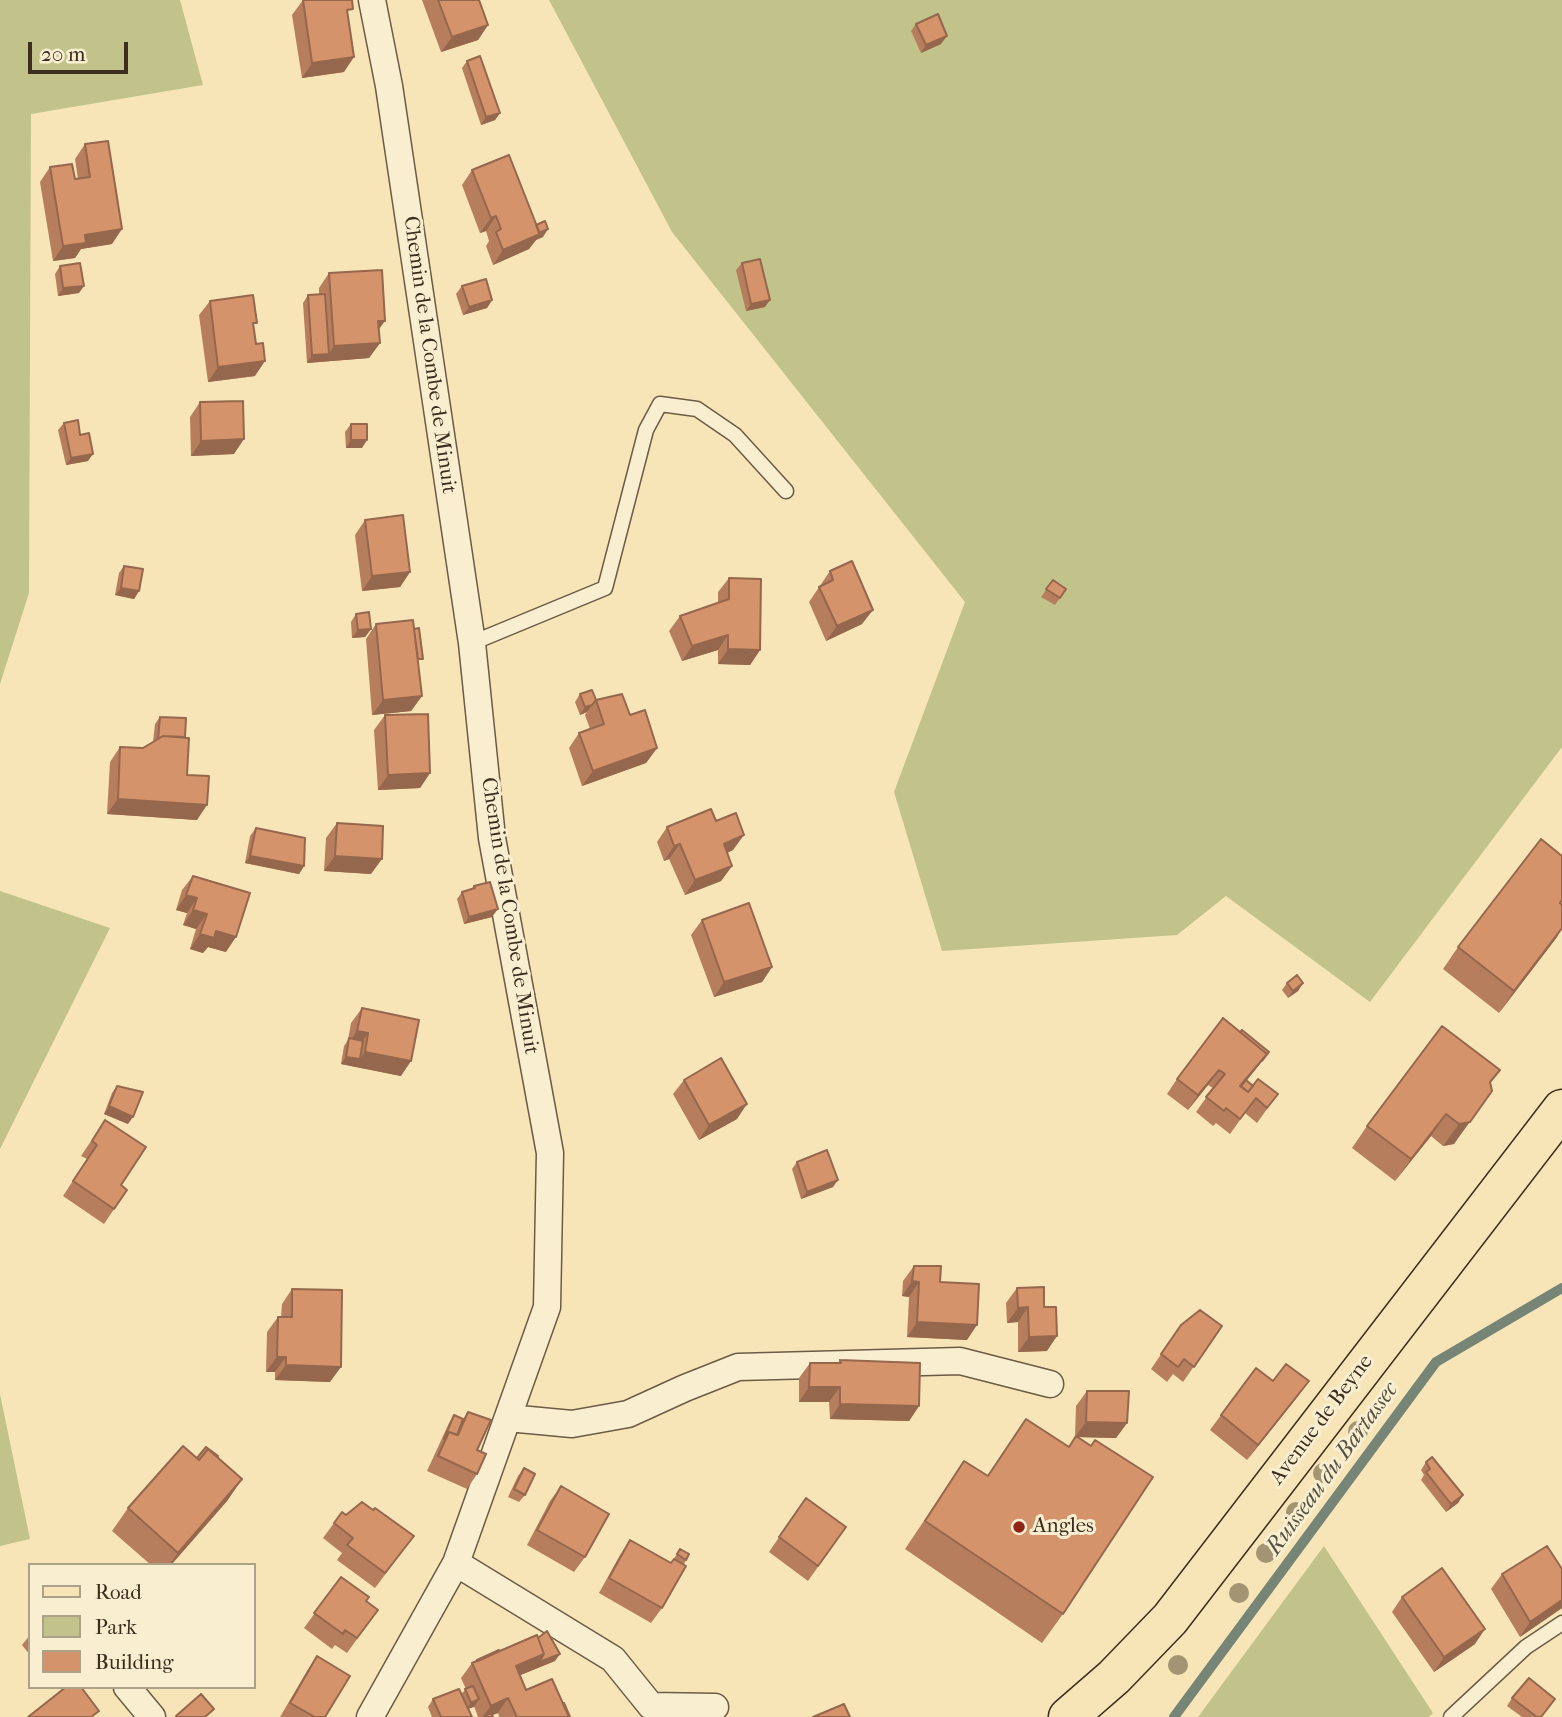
<!DOCTYPE html>
<html>
<head>
<meta charset="utf-8">
<style>
  body { margin:0 }
  #map { position:relative; width:1562px; height:1717px; overflow:hidden; background:#f7e5b8; font-family:"IM FELL French Canon",serif }
  canvas { display:block }
  .legend { position:absolute; left:28px; top:1563px; width:228px; height:126px; box-sizing:border-box; background:#faeed1; border:2px solid #aea18a; margin:0; padding:9px 12px; list-style:none; font-size:21px; color:#3d2d1f }
  .legend li { display:flex; align-items:center; gap:14px; height:35px }
  .legend b { width:35px; border:2px solid #aea18a }
  .scale { position:absolute; left:28px; top:42px; width:100px; height:32px; box-sizing:border-box; border:4px solid #3d2d1f; border-top:0; padding-left:9px; font-size:21px; line-height:24px; white-space:nowrap; color:#3d2d1f; -webkit-text-stroke:5px #faeed1; paint-order:stroke }
</style>
</head>
<body>
<div id="map">
<canvas width="1562" height="1717"></canvas>
<ul class="legend">
<li><b style="height:9px;background:#f7e5b8"></b>Road</li>
<li><b style="height:19px;background:#c1c38b"></b>Park</li>
<li><b style="height:19px;background:#d5936c"></b>Building</li>
</ul>
<div class="scale">20 m</div>
</div>
<script>
const c = document.querySelector('canvas').getContext('2d');
c.lineJoin = 'round';
function fill(path, color) { c.fillStyle = color; c.fill(path, 'evenodd'); }
const shape = rows => new Path2D(rows.map(r => 'M' + r).join(''));
function strokePath(path, color, width, dash) { c.strokeStyle = color; c.lineWidth = width; c.lineCap = dash ? 'butt' : 'round'; c.setLineDash(dash || []); c.stroke(path); }
function label(font, color, halo, rows, align = 'center') {
  c.font = font + ' "IM FELL French Canon",serif'; c.lineWidth = 6; c.setLineDash([]); c.textBaseline = 'middle'; c.strokeStyle = halo; c.fillStyle = color; for (const [text, x, y, turn = 0] of rows) {
    c.save(); c.translate(x, y); c.rotate((+turn || 0) * Math.PI / 180); c.textAlign = isNaN(turn) ? turn : align; if (halo) c.strokeText(text, 0, 0); c.fillText(text, 0, 0); c.restore();
  }
}
const green = shape([
  [0,0,180,0,203,85,31,114,29,593,0,684],
  [549,0,1562,0,1562,747,1370,1002,1226,896,1177,935,942,951,894,792,965,602,672,232],
  [0,891,110,928,0,1149],
  [0,1394,30,1539,0,1546],
  [1324,1546,1433,1713,1429,1717,1198,1717]
]);
const stream = shape([
  [1174,1717,1436,1362,1562,1288]
]);
const service = shape([
  [472,643,605,588,646,430,660,404,697,409,735,435,786,491],
  [1451,1717,1526,1647,1562,1623]
]);
const minor = shape([
  [508,1418,572,1424,628,1414,685,1388,738,1367,960,1361,1050,1384],
  [456,1563,613,1659,651,1706,715,1707],
  [127,1687,152,1717],
  [370,1717,456,1563,547,1307,550,1153,492,838,472,643,389,86,372,0]
]);
const primary = shape([
  [1068,1717,1114,1677,1170,1619,1562,1109]
]);
const trees = [
  [1358,1431],
  [1323,1473],
  [1296,1512],
  [1266,1553],
  [1239,1593],
  [1178,1665]
];
const wall = shape([
  [303,0,348,17,344,72,302,78,292,15],
  [422,0,479,0,488,25,478,40,441,52],
  [916,24,941,44,921,53,911,31],
  [467,61,500,113,495,120,481,125,462,68],
  [85,144,112,244,81,249,75,258,53,261,40,182,50,167,75,179,78,179,75,159],
  [472,170,536,225,543,237,536,240,529,249,493,265,486,246,489,241,486,231,480,233,462,185],
  [742,263,765,307,746,311,736,270],
  [60,266,79,293,58,296,55,274],
  [329,273,379,329,380,343,369,358,307,363,303,303,308,295,319,294,319,288],
  [462,286,492,300,487,308,463,315,456,294],
  [210,301,254,327,256,344,255,376,208,382,199,315],
  [200,402,234,454,191,456,190,417],
  [64,423,88,461,66,465,58,430],
  [351,424,362,448,346,448,345,432],
  [365,520,410,572,400,587,362,591,355,535],
  [124,566,139,591,134,599,115,595,119,573],
  [830,571,862,624,826,641,809,602],
  [729,578,760,650,750,665,718,664,718,650,682,661,669,631,680,616,718,603,718,592],
  [1053,580,1060,598,1055,605,1041,597],
  [356,614,371,629,365,637,352,638,351,622],
  [376,624,414,629,422,696,411,711,372,715,366,639],
  [580,694,630,715,657,748,646,763,582,786,569,748,579,733,590,729,585,715,587,712,580,715,575,702],
  [385,715,430,773,420,788,378,790,374,730],
  [160,717,185,737,187,775,197,820,107,814,110,762,120,747,143,748,153,742,155,724],
  [716,821,733,850,727,853,732,866,721,881,685,895,669,859,664,861,657,842,667,827],
  [337,823,371,874,324,871,326,838],
  [256,828,304,866,299,874,245,863,250,836],
  [1562,856,1562,902,1561,903,1557,937,1499,1013,1443,969,1458,947],
  [193,876,226,952,208,947,203,953,190,949,196,929,183,925,187,913,176,910,182,890],
  [474,886,492,917,464,924,457,899,462,892,472,888],
  [702,920,772,967,762,982,714,997,691,935],
  [1287,983,1303,983,1298,991,1288,998,1282,990],
  [362,1008,401,1076,341,1064,344,1046,348,1040,351,1023],
  [1269,1052,1246,1081,1253,1086,1258,1079,1267,1109,1257,1123,1245,1113,1230,1134,1216,1123,1213,1126,1196,1112,1213,1088,1208,1085,1188,1110,1167,1094,1177,1079],
  [684,1080,737,1119,699,1140,673,1094],
  [1490,1084,1454,1144,1443,1146,1431,1136,1395,1181,1352,1148,1367,1126],
  [117,1086,128,1124,104,1114,112,1093],
  [105,1120,121,1185,127,1190,104,1224,63,1196,87,1159,81,1156],
  [797,1162,833,1187,801,1199,792,1169],
  [914,1266,940,1282,967,1340,907,1337,909,1297,902,1296,903,1281],
  [1044,1287,1047,1351,1018,1352,1018,1322,1007,1323,1006,1303,1017,1288],
  [292,1289,330,1382,275,1380,275,1372,266,1372,267,1332,278,1317,281,1317,282,1304],
  [1181,1325,1222,1326,1183,1382,1173,1374,1167,1382,1151,1369],
  [840,1360,919,1406,909,1421,830,1419,829,1402,799,1402,799,1378,810,1363,838,1363],
  [1273,1381,1298,1396,1247,1460,1210,1430,1221,1415],
  [1087,1391,1127,1423,1116,1438,1077,1437,1063,1614,1042,1643,905,1549,964,1461,987,1476,1026,1419,1069,1447,1075,1437,1076,1406],
  [468,1412,477,1450,477,1474,467,1489,427,1471,449,1423,454,1415,463,1419],
  [217,1457,242,1479,227,1501,171,1565,151,1565,112,1531,128,1508,197,1458],
  [1426,1462,1463,1495,1458,1503,1446,1512,1421,1480,1424,1475,1421,1470],
  [524,1468,525,1495,519,1502,508,1497,518,1476],
  [561,1486,585,1557,574,1572,527,1545,550,1501],
  [806,1498,846,1527,808,1581,769,1552],
  [342,1512,403,1551,375,1588,337,1560,342,1553,323,1538],
  [630,1540,671,1563,680,1549,686,1560,662,1608,651,1623,599,1593,620,1555],
  [1502,1574,1562,1608,1520,1637,1491,1589],
  [341,1577,366,1601,378,1610,347,1653,335,1645,332,1649,304,1628],
  [1402,1597,1475,1644,1434,1672,1392,1612],
  [30,1635,30,1655,22,1645],
  [538,1638,555,1661,520,1675,526,1690,563,1703,570,1717,499,1717,498,1713,492,1715,493,1717,478,1717,474,1706,468,1709,472,1717,432,1717,428,1707,433,1699,461,1694,466,1689,461,1678,472,1663,477,1660,500,1651],
  [317,1656,325,1717,280,1717,307,1671],
  [1512,1698,1555,1699,1541,1717,1522,1717,1507,1706]
]);
const shadedWall = shape([
  [488,25,478,40,441,52,452,37],
  [947,36,941,44,921,53,926,45],
  [354,57,344,72,302,78,312,63],
  [500,113,495,120,481,125,486,117],
  [496,216,486,231,480,233,491,218],
  [122,229,112,244,81,249,75,258,53,261,63,246,85,235],
  [548,229,543,237,536,240,529,249,493,265,503,250],
  [84,286,79,293,58,296,63,288],
  [492,300,487,308,463,315,469,307],
  [770,300,765,307,746,311,751,304],
  [378,321,385,321,374,336],
  [380,343,369,358,307,363,312,355,329,354,334,346],
  [265,361,255,376,208,382,218,367],
  [244,439,234,454,191,456,201,441],
  [351,440,367,440,362,448,346,448],
  [93,454,88,461,66,465,71,458],
  [410,572,400,587,362,591,372,576],
  [121,588,139,591,134,599,115,595],
  [873,610,862,624,826,641,837,626],
  [371,629,365,637,352,638,358,630],
  [728,635,718,650,682,661,692,646],
  [728,649,760,650,750,665,718,664],
  [422,696,411,711,372,715,383,700],
  [592,705,587,712,580,715,585,707],
  [657,748,646,763,582,786,593,771],
  [430,773,420,788,378,790,388,775],
  [118,799,207,805,197,820,107,814],
  [744,835,733,850,713,859,724,844],
  [680,844,669,859,664,861,674,846],
  [250,856,304,866,299,874,245,863],
  [335,856,382,859,371,874,324,871],
  [732,866,721,881,685,895,695,880],
  [186,895,197,898,187,913,176,910],
  [498,909,492,917,464,924,469,917],
  [193,910,207,914,196,929,183,925],
  [1562,928,1557,937,1499,1013,1514,991],
  [216,931,236,937,226,952,208,947,203,953,190,949,200,934],
  [772,967,762,982,714,997,724,982],
  [1303,983,1298,991,1288,998,1293,991],
  [357,1031,368,1033,358,1048,348,1044],
  [365,1052,411,1061,401,1076,341,1064,346,1057,360,1059],
  [1269,1052,1263,1060,1236,1094,1240,1086],
  [1219,1070,1208,1085,1188,1110,1198,1095],
  [1492,1091,1454,1144,1443,1146,1459,1124],
  [747,1104,737,1119,699,1140,709,1125],
  [109,1106,133,1117,128,1124,104,1114],
  [1446,1114,1431,1136,1395,1181,1411,1159],
  [838,1180,833,1187,801,1199,807,1192],
  [912,1281,919,1282,909,1297,902,1296],
  [1028,1307,1018,1322,1007,1323,1018,1308],
  [917,1322,977,1325,967,1340,907,1337],
  [1057,1336,1047,1351,1018,1352,1029,1337],
  [277,1357,286,1357,275,1372,266,1372],
  [286,1365,341,1367,330,1382,275,1380],
  [1309,1381,1298,1396,1247,1460,1258,1445],
  [809,1387,840,1387,829,1402,799,1402],
  [840,1404,919,1406,909,1421,830,1419],
  [1086,1422,1127,1423,1116,1438,1075,1437],
  [242,1479,227,1501,171,1565,169,1565,178,1553],
  [1463,1495,1458,1503,1446,1512,1451,1504],
  [1562,1600,1562,1608,1520,1637,1530,1622],
  [1485,1629,1475,1644,1434,1672,1444,1657],
  [544,1654,560,1654,555,1661,506,1681,516,1666],
  [508,1698,498,1713,488,1717,482,1717,491,1706],
  [479,1699,474,1707,465,1710,471,1703]
]);
const building = shape([
  [303,0,352,0,353,9,347,10,354,57,312,63,303,0],
  [438,0,479,0,488,25,452,37,438,0],
  [938,14,947,36,926,45,916,24,938,14],
  [480,56,500,113,486,117,467,61,480,56],
  [108,141,122,229,85,235,86,243,63,246,50,167,72,164,75,179,90,177,85,144,108,141],
  [509,155,540,234,503,250,496,232,501,229,496,216,491,218,472,170,509,155],
  [545,221,548,229,539,233,536,225,545,221],
  [760,259,770,300,751,304,742,263,760,259],
  [80,263,84,286,63,288,60,266,80,263],
  [382,270,385,321,378,321,380,343,334,346,329,273,382,270],
  [486,279,492,300,469,307,462,286,486,279],
  [325,294,329,354,312,355,308,295,325,294],
  [253,295,257,323,253,323,256,344,263,343,265,361,218,367,210,301,253,295],
  [243,401,244,439,201,441,200,402,243,401],
  [78,420,80,435,89,433,93,454,71,458,64,423,78,420],
  [351,424,367,424,367,440,351,440,351,424],
  [403,515,410,572,372,576,365,520,403,515],
  [852,561,873,610,837,626,819,587,833,580,830,571,852,561],
  [124,566,143,569,139,591,121,588,124,566],
  [729,578,761,579,760,650,728,649,728,635,692,646,680,616,729,599,729,578],
  [1053,580,1066,589,1060,598,1046,589,1053,580],
  [369,612,371,629,358,630,356,614,369,612],
  [413,620,422,696,383,700,376,624,413,620],
  [419,628,423,659,418,659,414,629,419,628],
  [592,690,596,700,592,705,585,707,580,694,592,690],
  [622,694,630,715,645,710,657,748,593,771,579,733,604,724,596,700,622,694],
  [428,714,430,773,388,775,385,715,428,714],
  [160,717,186,718,185,737,163,736,158,739,160,717],
  [163,736,189,738,187,775,209,776,207,805,118,799,120,747,143,748,163,736],
  [711,809,716,821,736,813,744,835,724,844,732,866,695,880,680,844,674,846,667,827,711,809],
  [337,823,383,826,382,859,335,856,337,823],
  [256,828,305,838,304,866,250,856,256,828],
  [1541,839,1562,856,1562,900,1560,903,1562,905,1562,928,1514,991,1458,947,1541,839],
  [193,876,250,893,236,937,216,931,214,938,200,934,207,914,193,910,197,898,186,895,193,876],
  [490,882,498,909,469,917,462,892,475,888,474,886,490,882],
  [749,903,772,967,724,982,702,920,749,903],
  [1297,975,1303,983,1293,991,1287,983,1297,975],
  [362,1008,419,1020,411,1061,365,1052,368,1033,357,1031,362,1008],
  [1223,1018,1267,1054,1240,1086,1248,1092,1258,1079,1278,1094,1267,1108,1256,1098,1240,1119,1226,1108,1224,1111,1206,1097,1225,1074,1219,1070,1198,1095,1177,1079,1223,1018],
  [1442,1026,1500,1070,1490,1082,1492,1091,1470,1122,1459,1124,1446,1114,1411,1159,1367,1126,1442,1026],
  [1242,1030,1269,1052,1262,1061,1267,1054,1240,1032,1242,1030],
  [349,1038,363,1041,360,1059,346,1057,349,1038],
  [721,1058,747,1104,709,1125,684,1080,721,1058],
  [1246,1080,1253,1086,1248,1092,1241,1086,1246,1080],
  [117,1086,143,1092,133,1117,109,1106,117,1086],
  [105,1120,146,1147,121,1185,127,1190,114,1209,73,1181,97,1145,92,1141,105,1120],
  [827,1150,838,1180,807,1192,797,1162,827,1150],
  [914,1266,941,1266,940,1282,979,1284,977,1325,917,1322,919,1282,912,1281,914,1266],
  [1044,1287,1044,1307,1056,1307,1057,1336,1029,1337,1028,1307,1018,1308,1017,1288,1044,1287],
  [292,1289,342,1290,341,1367,286,1365,286,1357,277,1357,278,1317,292,1317,292,1289],
  [1200,1310,1222,1326,1194,1367,1184,1359,1178,1367,1161,1354,1181,1325,1200,1310],
  [840,1360,920,1363,919,1406,840,1404,840,1387,809,1387,810,1363,841,1363,840,1360],
  [1286,1364,1309,1381,1258,1445,1221,1415,1256,1368,1273,1381,1286,1364],
  [1087,1391,1129,1391,1127,1423,1086,1422,1087,1391],
  [468,1412,491,1420,477,1450,486,1454,477,1474,438,1456,449,1432,458,1435,468,1412],
  [454,1415,463,1419,457,1435,449,1432,444,1439,454,1415],
  [1026,1419,1069,1447,1076,1436,1091,1446,1095,1440,1153,1477,1063,1614,925,1521,964,1461,988,1476,1026,1419],
  [183,1446,199,1460,208,1449,242,1479,178,1553,128,1508,183,1446],
  [206,1447,218,1456,217,1457,208,1449,199,1460,197,1458,206,1447],
  [1432,1457,1463,1495,1451,1504,1426,1472,1430,1469,1426,1462,1432,1457],
  [524,1468,535,1474,525,1495,514,1489,524,1468],
  [561,1486,609,1514,585,1557,537,1530,561,1486],
  [806,1498,846,1527,818,1566,779,1537,806,1498],
  [362,1502,373,1510,375,1508,414,1536,385,1573,347,1545,353,1538,334,1523,342,1512,346,1515,362,1502],
  [630,1540,671,1563,674,1559,686,1566,662,1608,609,1578,630,1540],
  [1547,1546,1562,1569,1562,1600,1530,1622,1502,1574,1547,1546],
  [680,1549,689,1554,686,1560,677,1554,680,1549],
  [1442,1568,1485,1629,1444,1657,1402,1597,1442,1568],
  [341,1577,369,1597,366,1601,378,1610,357,1638,345,1630,343,1634,314,1613,341,1577],
  [547,1631,560,1654,539,1662,544,1654,538,1638,547,1631],
  [537,1635,544,1654,516,1666,526,1690,552,1679,569,1717,517,1717,508,1698,491,1706,472,1663,537,1635],
  [499,1650,500,1651,478,1661,477,1660,499,1650],
  [317,1656,350,1676,325,1717,315,1717,290,1703,317,1656],
  [1529,1678,1555,1699,1541,1717,1537,1717,1512,1698,1529,1678],
  [473,1686,479,1699,471,1703,465,1689,473,1686],
  [66,1687,81,1687,99,1711,91,1717,28,1717,66,1687],
  [459,1689,472,1717,441,1717,433,1699,459,1689],
  [201,1694,214,1709,205,1717,177,1717,176,1716,201,1694],
  [563,1703,564,1703,570,1717,569,1717,563,1703],
  [844,1704,850,1717,813,1717,844,1704],
  [491,1713,493,1717,484,1717,491,1713]
]);
const markers = [
  [1019,1527,7,"#8f2418"]
];
const streetNames = [
  ["Chemin de la Combe de Minuit",429,355,82],
  ["Chemin de la Combe de Minuit",509,916,81],
  ["Avenue de Beyne",1322,1420,-53]
];
const poiNames = [
  ["Angles",1033,1527]
];
const waterNames = [
  ["Ruisseau du Bartassec",1333,1469,-54]
];
fill(green, '#c1c38b');
strokePath(stream, '#778576', 10);
strokePath(service, '#6c5b45', 17);
strokePath(minor, '#6c5b45', 29);
strokePath(primary, '#3d2d1f', 41);
strokePath(service, '#faeed1', 14);
strokePath(minor, '#faeed1', 26);
strokePath(primary, '#f7e5b8', 38);
c.fillStyle = '#a39473';
for (const [x, y] of trees) { c.beginPath(); c.arc(x, y, 10, 0, 2 * Math.PI); c.fill(); }
fill(wall, '#b77e5d');
fill(shadedWall, '#95674c');
fill(building, '#d5936c');
strokePath(building, '#95674c', 2);
for (const [x, y, r, color] of markers) { const dot = new Path2D(); dot.arc(x, y, r, 0, 2 * Math.PI); c.fillStyle = color; c.fill(dot); strokePath(dot, '#faeed1', 2.5); }
label('21px', '#3d2d1f', '#faeed1', streetNames);
label('21px', '#3d2d1f', '#faeed1', poiNames, 'left');
label('italic 23px', '#555243', '#faeed1', waterNames);
</script>
</body>
</html>
